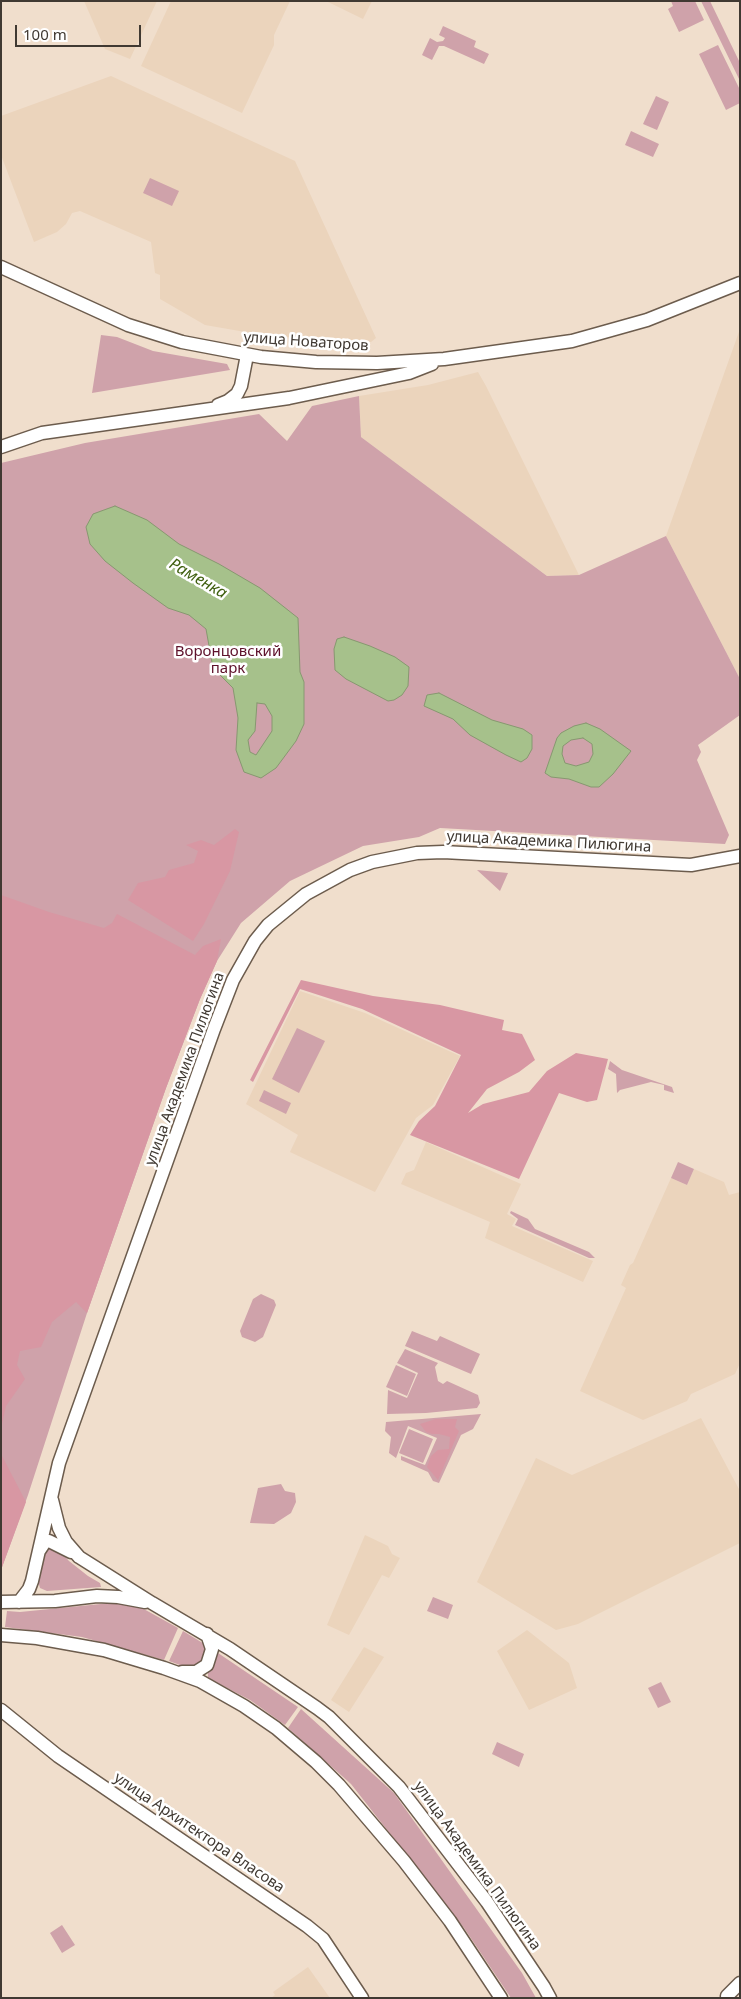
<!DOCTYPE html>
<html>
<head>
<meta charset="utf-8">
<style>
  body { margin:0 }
  #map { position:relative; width:741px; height:1999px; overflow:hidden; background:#f0decc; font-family:"Noto Sans",sans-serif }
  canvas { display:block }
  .frame { position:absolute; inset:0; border:2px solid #403932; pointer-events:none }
  .scale { position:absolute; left:15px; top:25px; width:126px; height:22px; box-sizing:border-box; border:2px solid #403932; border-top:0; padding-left:6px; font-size:15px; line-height:18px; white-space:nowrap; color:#403932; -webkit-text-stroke:4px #fff; paint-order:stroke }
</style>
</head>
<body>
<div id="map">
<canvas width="741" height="1999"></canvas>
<div class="frame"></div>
<div class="scale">100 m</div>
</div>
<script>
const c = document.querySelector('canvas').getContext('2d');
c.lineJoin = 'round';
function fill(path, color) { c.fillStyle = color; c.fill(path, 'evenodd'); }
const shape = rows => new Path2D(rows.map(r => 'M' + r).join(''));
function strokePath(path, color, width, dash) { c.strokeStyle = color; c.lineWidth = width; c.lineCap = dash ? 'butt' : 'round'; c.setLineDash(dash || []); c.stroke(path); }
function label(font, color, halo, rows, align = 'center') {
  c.font = font + ' "Noto Sans",sans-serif'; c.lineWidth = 5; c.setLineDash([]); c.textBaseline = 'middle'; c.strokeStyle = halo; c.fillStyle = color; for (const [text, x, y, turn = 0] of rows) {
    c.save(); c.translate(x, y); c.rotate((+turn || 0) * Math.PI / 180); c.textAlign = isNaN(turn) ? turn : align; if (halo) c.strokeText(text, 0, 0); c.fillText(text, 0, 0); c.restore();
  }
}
const built = shape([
  [84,1,157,1,130,59,105,49],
  [171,1,290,1,274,35,274,45,242,113,141,66],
  [326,1,372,1,363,19],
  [111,76,295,161,376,338,371,342,296,338,251,333,205,325,160,299,160,275,155,273,151,242,80,211,72,213,66,224,57,232,34,242,1,155,1,116],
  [740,329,740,679,666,536],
  [478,372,486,386,579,575,547,576,361,437,359,396,428,385],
  [300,991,365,1013,460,1056,433,1105,416,1118,375,1192,290,1152,298,1135,246,1104],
  [426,1142,521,1184,507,1214,516,1219,512,1226,593,1261,583,1282,485,1238,490,1222,401,1184,406,1173,414,1170],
  [694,1169,724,1182,729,1195,740,1192,740,1363,735,1374,691,1394,687,1401,643,1420,580,1391,626,1288,621,1285,630,1265,633,1263,671,1178,687,1185],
  [701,1418,740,1491,740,1543,578,1624,556,1630,477,1582,536,1458,572,1475],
  [365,1535,388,1546,392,1554,400,1558,389,1578,382,1575,349,1635,327,1625],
  [527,1630,569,1663,577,1688,529,1710,497,1651],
  [364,1647,384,1657,349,1712,331,1700],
  [308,1967,330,1998,271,1998,275,1995,273,1992]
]);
const green = shape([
  [671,1,695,1,704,20,679,32,668,9,673,6],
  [701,1,710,1,740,63,740,81],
  [443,26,476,41,474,47,489,54,484,64,444,46,439,46,432,60,422,55,430,38,437,42,443,41,445,38,439,35],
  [718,45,740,90,740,103,726,110,699,54],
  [656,96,669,102,657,130,643,124],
  [631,131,659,144,653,157,625,145],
  [150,178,179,191,172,206,143,193],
  [101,335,117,337,153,351,227,364,230,370,92,393],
  [359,396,361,437,547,576,579,575,666,536,740,679,740,715,698,745,701,752,697,760,729,835,725,844,440,828,419,837,363,846,290,881,241,923,217,961,200,999,166,1088,87,1313,28,1495,1,1570,1,463,85,443,259,414,287,441,312,406],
  [477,870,508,873,500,891],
  [297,1028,325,1041,299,1093,272,1079],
  [610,1061,622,1070,672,1087,674,1093,664,1090,664,1085,651,1082,620,1090,617,1093,616,1074,608,1069],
  [264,1090,291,1103,286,1114,259,1101],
  [678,1162,694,1169,687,1185,671,1178],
  [511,1211,528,1219,535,1229,589,1252,595,1258,589,1258,515,1225,518,1219,510,1213],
  [261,1294,274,1300,276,1305,263,1337,255,1342,242,1337,240,1331,253,1299],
  [412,1331,437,1341,440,1336,480,1354,471,1374,405,1346],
  [405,1349,438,1363,435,1367,438,1381,443,1384,447,1381,478,1395,480,1403,477,1408,426,1413,387,1414,388,1390,407,1398,418,1373,397,1363],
  [396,1365,416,1374,407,1396,386,1387],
  [481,1414,473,1429,461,1435,439,1483,433,1481,428,1472,401,1460,401,1456,425,1465,437,1438,408,1426,396,1458,389,1453,391,1437,385,1431,386,1422],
  [409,1429,433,1439,423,1463,399,1453],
  [281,1484,285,1491,295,1493,296,1502,291,1513,274,1524,250,1523,258,1488],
  [46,1547,57,1548,69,1561,88,1576,100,1583,101,1587,47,1591,40,1588,38,1581],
  [433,1597,453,1605,448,1619,427,1611],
  [121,1602,142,1608,178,1628,164,1660,82,1637,5,1627,7,1611,20,1612],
  [183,1631,206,1645,207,1650,202,1664,188,1668,169,1661],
  [218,1653,298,1707,285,1725,250,1700,208,1678,208,1672,211,1669],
  [661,1682,671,1702,658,1708,648,1688],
  [301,1709,394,1793,522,1973,536,1998,511,1998,464,1928,351,1784,288,1728],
  [497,1742,524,1754,519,1767,492,1754],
  [62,1925,75,1945,62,1953,50,1933]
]);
const forest = shape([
  [235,829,239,832,230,871,204,924,193,941,128,900,138,883,165,877,169,870,194,863,198,851,186,845,201,840,214,845],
  [1,895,49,912,104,928,112,923,117,914,195,955,203,946,221,939,217,961,200,999,166,1088,87,1313,76,1302,52,1322,41,1347,20,1351,17,1365,25,1379,6,1406,1,1429],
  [301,980,373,996,440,1005,504,1020,502,1030,522,1034,535,1060,519,1072,487,1089,468,1113,483,1104,529,1092,547,1071,576,1053,608,1059,597,1100,587,1102,559,1093,519,1179,410,1135,419,1121,435,1106,461,1055,362,1009,300,989,253,1082,250,1080],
  [436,1419,457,1419,455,1427,459,1431,438,1480,427,1467,431,1456,438,1450,449,1449,450,1437,439,1434,432,1434,426,1432,420,1424],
  [1,1454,26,1502,1,1570]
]);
const water = shape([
  [115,506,147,520,179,544,219,564,260,588,298,618,300,672,304,682,304,724,296,741,276,768,261,778,244,772,236,750,238,718,233,688,213,668,206,629,189,615,168,608,133,583,105,561,90,544,86,527,93,514,115,506],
  [257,703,265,704,272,716,272,731,256,755,250,752,248,740,255,731,257,703],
  [344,637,370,646,395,657,409,667,408,686,402,695,394,700,388,701,346,679,335,670,334,649,337,639,344,637],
  [439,693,492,720,523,729,532,735,532,749,527,758,521,762,506,755,470,735,453,719,424,706,427,695,439,693],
  [586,723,600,729,631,751,613,774,599,787,591,787,569,779,551,777,545,773,557,738,561,733,574,726,586,723],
  [583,738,592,744,593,754,589,762,576,766,565,763,562,754,563,746,571,740,583,738]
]);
const minor = shape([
  [1,267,128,325,182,342,261,357,316,362,377,363,444,359,572,341,647,320,740,283],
  [218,405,228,401,237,394,241,386,247,355],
  [1,447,42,433,289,398,409,373,432,364],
  [52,1500,59,1528,66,1542,79,1557,152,1603,230,1649,317,1708,329,1717,399,1787,487,1902,544,1987,550,1998],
  [39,1551,45,1542,49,1541,71,1552],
  [1,1602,55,1601,97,1596,118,1597,145,1602],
  [19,1602,29,1589,32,1581,59,1463,214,1029,233,980,255,941,268,925,306,894,350,870,372,862,417,853,443,852,691,865,740,856],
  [1,1635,37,1638,104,1650,164,1668,200,1681,244,1706,276,1728,316,1762,339,1785,404,1861,450,1921,501,1998],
  [182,1672,196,1672,207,1665,212,1649,207,1634],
  [1,1710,58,1756,307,1926,323,1939,362,1998],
  [727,1996,740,1983]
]);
const streetNames = [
  ["улица Новаторов",306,342,4],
  ["улица Академика Пилюгина",549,842,3],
  ["улица Академика Пилюгина",185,1069,-70],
  ["улица Архитектора Власова",199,1833,34],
  ["улица Академика Пилюгина",477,1866,54]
];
const parkNames = [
  ["Воронцовский",228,652],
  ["парк",228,669]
];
const waterNames = [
  ["Раменка",198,579,30]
];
fill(built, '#ebd4bc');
fill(green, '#cfa2aa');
fill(forest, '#d897a3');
fill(water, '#a6c18b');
strokePath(water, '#879870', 1);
strokePath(minor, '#6c5c4d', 15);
strokePath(minor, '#fff', 12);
label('15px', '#403932', '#fff', streetNames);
label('15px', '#5e112b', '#fff', parkNames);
label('italic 16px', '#406011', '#fff', waterNames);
</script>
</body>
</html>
